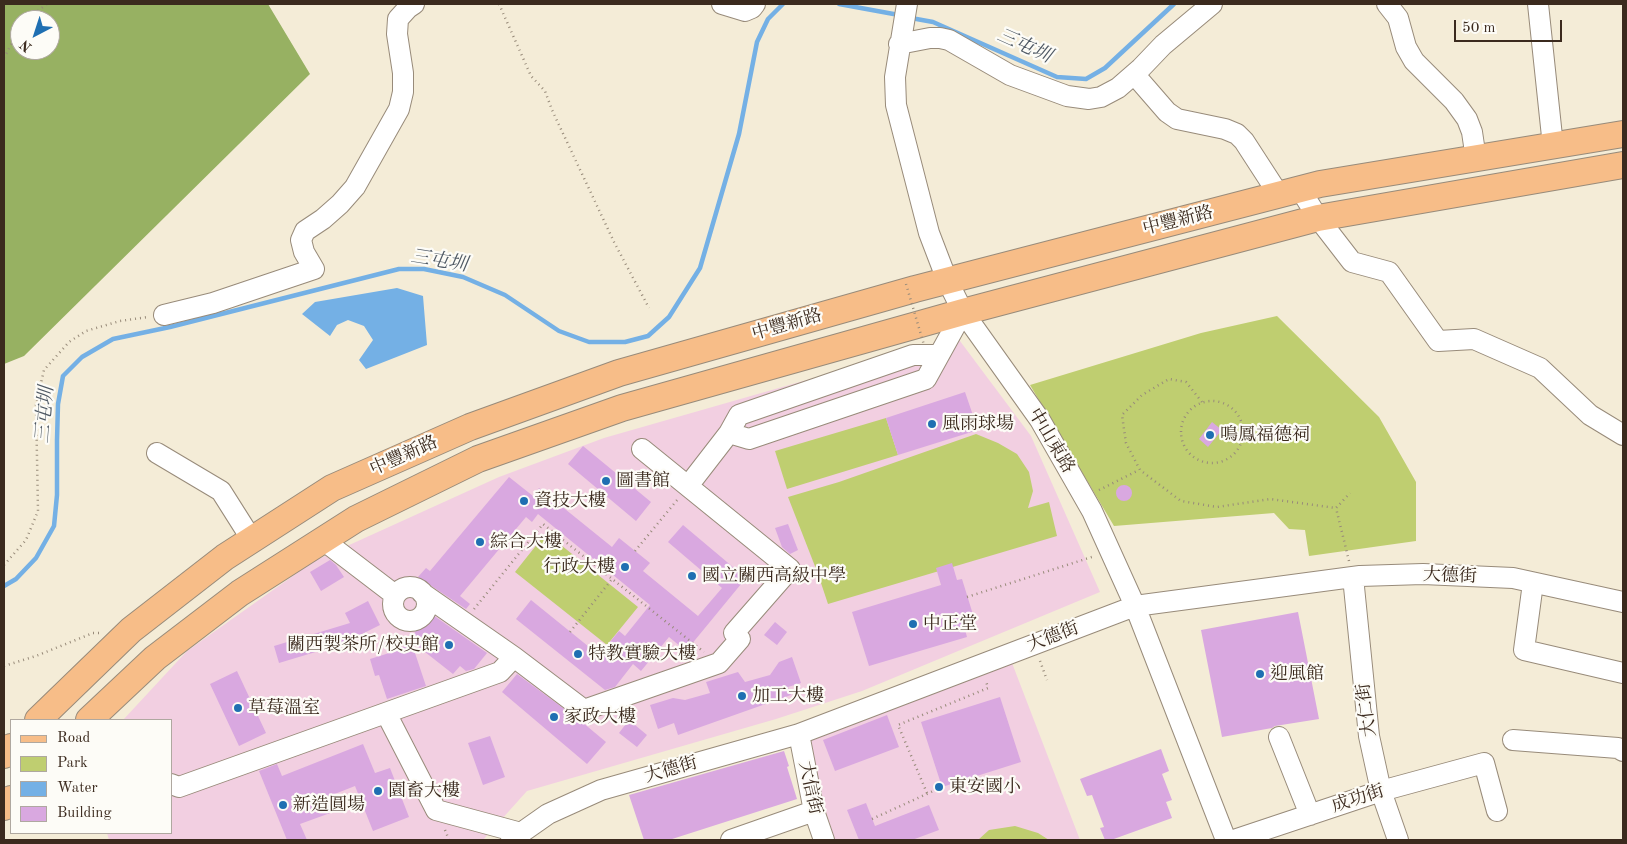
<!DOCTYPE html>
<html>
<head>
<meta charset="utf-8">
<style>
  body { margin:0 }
  #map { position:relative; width:1627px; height:844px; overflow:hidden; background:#f4ecd7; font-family:"Old Standard TT",serif }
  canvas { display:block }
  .frame { position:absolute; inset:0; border:5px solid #3b2a1e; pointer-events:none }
  .legend { position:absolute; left:10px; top:719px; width:162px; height:115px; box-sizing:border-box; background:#fdfcf7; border:1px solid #afa8a0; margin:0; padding:6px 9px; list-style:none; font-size:15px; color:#3b2a1e }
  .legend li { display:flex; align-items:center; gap:10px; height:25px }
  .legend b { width:25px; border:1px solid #afa8a0 }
  .north { position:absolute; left:10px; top:10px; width:50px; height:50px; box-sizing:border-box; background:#fdfcf7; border:1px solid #afa8a0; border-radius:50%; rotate:220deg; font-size:14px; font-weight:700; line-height:20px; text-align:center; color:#3b2a1e }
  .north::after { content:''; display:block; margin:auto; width:18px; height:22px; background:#1f6fb2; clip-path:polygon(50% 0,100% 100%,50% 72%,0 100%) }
  .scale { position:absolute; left:1454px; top:20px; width:108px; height:22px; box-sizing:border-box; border:2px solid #3b2a1e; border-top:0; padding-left:6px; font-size:15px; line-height:18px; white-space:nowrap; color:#3b2a1e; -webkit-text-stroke:4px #fdfcf7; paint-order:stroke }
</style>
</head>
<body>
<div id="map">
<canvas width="1627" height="844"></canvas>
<div class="frame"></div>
<ul class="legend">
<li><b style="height:6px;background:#f7bd88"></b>Road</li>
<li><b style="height:14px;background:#bfce70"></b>Park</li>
<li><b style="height:14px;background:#74b0e5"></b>Water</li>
<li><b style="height:14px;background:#d9a8e0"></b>Building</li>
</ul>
<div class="north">N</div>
<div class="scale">50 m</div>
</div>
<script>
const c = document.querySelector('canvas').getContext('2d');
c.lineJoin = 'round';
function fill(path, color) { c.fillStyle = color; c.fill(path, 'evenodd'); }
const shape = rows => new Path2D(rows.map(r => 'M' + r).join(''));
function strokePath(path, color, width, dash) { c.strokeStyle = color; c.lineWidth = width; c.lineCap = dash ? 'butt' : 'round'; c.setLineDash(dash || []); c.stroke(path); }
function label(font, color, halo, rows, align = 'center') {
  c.font = font + ' "Old Standard TT","Noto Serif TC",serif'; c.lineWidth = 4.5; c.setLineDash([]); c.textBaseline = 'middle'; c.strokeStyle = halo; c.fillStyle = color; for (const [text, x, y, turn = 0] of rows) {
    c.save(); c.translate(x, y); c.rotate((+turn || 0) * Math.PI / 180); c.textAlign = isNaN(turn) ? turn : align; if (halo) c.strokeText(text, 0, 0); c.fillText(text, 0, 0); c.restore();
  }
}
const built = shape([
  [957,337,1031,436,1100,592,862,691,776,719,527,791,483,840,109,840,107,833,171,833,171,720,123,720,187,651,314,561,499,477,604,438],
  [1012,663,1080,840,835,840,802,739]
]);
const green = shape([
  [1277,316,1379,417,1416,482,1416,541,1309,556,1305,530,1289,529,1274,513,1114,526,1030,385,1201,333],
  [886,418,898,455,787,489,775,451],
  [976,434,998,443,1017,454,1029,472,1033,491,1028,508,1049,502,1057,536,828,604,818,574,788,497,839,482],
  [546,533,638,607,607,645,515,572],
  [1015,826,1038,833,1049,840,978,840,989,830]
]);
const forest = shape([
  [4,4,268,4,310,74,24,356,4,364],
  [20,20,50,20,50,50,20,50]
]);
const water = shape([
  [397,288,423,296,427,345,366,369,359,360,373,340,364,326,348,320,337,325,330,336,302,314,315,302]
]);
const stream = shape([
  [839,4,899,15],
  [911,18,933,22,1057,77,1086,79,1105,68,1174,4],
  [4,586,16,579,36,558,54,526,57,495,57,440,58,404,63,376,82,357,113,339,170,327,399,269,424,269,463,277,505,295,559,331,589,342,625,342,648,336,669,317,700,268,739,134,757,42,768,19,783,4]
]);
const building = shape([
  [965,392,978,430,898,455,886,418],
  [1212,422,1222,430,1208,447,1199,439],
  [583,446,651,502,636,521,568,464],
  [509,477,533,496,539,488,612,547,619,538,650,563,643,571,698,616,722,588,668,542,683,525,746,578,686,651,669,637,641,671,633,664,615,687,605,690,516,619,531,600,599,655,619,631,625,636,650,605,538,514,532,522,526,517,460,596,470,604,466,609,418,577,426,568,430,571],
  '1116 493a8 8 0 1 1 16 0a8 8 0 1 1-16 0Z',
  [788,524,798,550,790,554,782,547,775,528],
  [330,560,336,565,344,577,321,591,310,572],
  [952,563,957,580,962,579,975,621,964,626,967,637,869,666,852,612,941,585,936,568],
  [368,601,380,625,352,639,352,641,279,663,274,646,350,623,345,613],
  [1298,612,1319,719,1275,726,1272,728,1222,737,1201,630],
  [430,613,487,653,474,669,466,671,460,666,453,674,411,641,426,686,387,699,379,675,375,676,370,659,402,649],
  [775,622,787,632,777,645,764,635],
  [792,657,801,683,788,687,791,695,678,735,674,723,658,729,650,705,673,698,685,700,710,693,706,682,738,672,745,682,770,675,779,662],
  [237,671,266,733,239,746,210,684],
  [517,674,582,722,606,742,587,764,502,692],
  [1000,697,1021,762,942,787,921,722],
  [887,715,899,747,835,771,823,740],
  [629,720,647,735,637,747,619,733],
  [490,736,505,777,483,785,468,743],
  [363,744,375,773,390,768,409,817,373,831,355,786,327,797,333,812,300,824,307,840,287,840,259,771,277,764,282,776],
  [1161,749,1169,771,1162,774,1172,800,1166,802,1172,818,1111,840,1105,840,1100,828,1104,827,1092,795,1087,796,1080,779],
  [784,751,789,766,787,767,797,799,669,840,644,840,629,795],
  [866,803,875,826,929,805,939,830,912,840,859,840,847,810]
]);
const path = shape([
  [499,4,531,76,545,91,552,110,614,242,649,308],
  [26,20,47,4],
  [4,58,20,27],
  '1181 432a31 31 0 1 1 62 0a31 31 0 1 1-62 0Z',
  [1202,402,1186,382,1169,379,1142,395,1122,415,1126,443,1140,470,1181,501,1217,507,1270,499,1336,508],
  [1099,490,1139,470],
  [635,551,678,499],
  [1349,561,1336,508,1350,493],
  [4,565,26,540,38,511,36,405,44,370,69,342,86,331,120,321,148,317],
  [967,597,1095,556],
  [474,609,543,524,704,652],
  [570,632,612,579],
  [1040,661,1047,680],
  [4,666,36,656,93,633,100,633],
  [927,793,898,725,988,688,986,681],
  [872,819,942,787],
  [445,830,449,840]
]);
const minor = shape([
  [722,4,745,11,752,8,755,4],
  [907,4,895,77,896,105,929,233,947,280,963,312,1040,420,1092,511,1135,606,1226,840],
  [1387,4,1398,18,1406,47,1414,61,1454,101,1467,119,1472,132,1476,159],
  [1538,4,1553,146],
  [899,44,930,38,940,38,949,40,1010,75,1067,96,1089,99,1101,97,1118,88,1141,68,1163,45,1212,4],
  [1134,74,1167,112,1177,119,1225,129,1237,134,1244,141,1279,195],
  [1300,189,1318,218,1352,262,1389,272,1438,341,1474,339,1540,368,1590,415,1623,435],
  [164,315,213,303,314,269,304,252,301,240,305,231,323,219,340,204,355,187,399,109,403,92,403,73,397,34,398,19,408,8,414,4],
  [938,355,913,355,739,415,729,433,749,439,926,379,963,312],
  [157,453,221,491,252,540],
  [688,486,729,433],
  [323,540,395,595],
  [1353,577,1369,736,1381,791,1398,840],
  [1533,583,1524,650,1623,673],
  '393 604a17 17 0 1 1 34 0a17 17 0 1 1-34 0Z',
  [422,593,514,657],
  [386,713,436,810,521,833],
  [799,734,814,811,824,840],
  [1279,737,1310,815],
  [1513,740,1618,748,1623,751],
  [171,784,179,787,500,672,514,657,584,710,719,663,740,639,734,633,790,569,642,449],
  [511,840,548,814,601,790,799,734,1135,606,1360,576,1423,574,1513,578,1623,602],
  [731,840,814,811],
  [1234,840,1381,791,1484,763,1497,811]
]);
const major = shape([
  [38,720,131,630,225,557,332,488,470,427,619,373,915,289,1320,184,1623,134],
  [89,720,155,658,240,593,356,519,478,459,622,408,963,312,1318,218,1623,165],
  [4,755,11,747],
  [4,807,11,799]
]);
const pathBridge = shape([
  [906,284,924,345]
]);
const markers = [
  [932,424,5,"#1f6fb2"],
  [1210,435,5,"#1f6fb2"],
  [606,481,5,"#1f6fb2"],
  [524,501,5,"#1f6fb2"],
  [480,542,5,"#1f6fb2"],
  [625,567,5,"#1f6fb2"],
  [692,576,5,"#1f6fb2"],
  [913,624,5,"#1f6fb2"],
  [449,645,5,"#1f6fb2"],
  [578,654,5,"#1f6fb2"],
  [1260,674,5,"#1f6fb2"],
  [742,696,5,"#1f6fb2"],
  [238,708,5,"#1f6fb2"],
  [554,717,5,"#1f6fb2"],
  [939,787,5,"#1f6fb2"],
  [378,791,5,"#1f6fb2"],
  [283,805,5,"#1f6fb2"]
];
const streetNames = [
  ["中豐新路",1178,221,-14],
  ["中豐新路",787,325,-16],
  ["中山東路",1051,441,59],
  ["中豐新路",404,456,-24],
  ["大德街",1450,576,2],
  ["大德街",1053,637,-21],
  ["大仁街",1367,710,-97],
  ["大德街",671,770,-16],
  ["大信街",810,788,78],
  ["成功街",1358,799,-18]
];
const poiNames = [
  ["風雨球場",942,424],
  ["鳴鳳福德祠",1220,435],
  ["圖書館",616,481],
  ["資技大樓",534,501],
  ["綜合大樓",490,542],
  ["行政大樓",615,567,"right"],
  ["國立關西高級中學",702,576],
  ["中正堂",923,624],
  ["關西製茶所/校史館",439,645,"right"],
  ["特教實驗大樓",588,654],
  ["迎風館",1270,674],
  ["加工大樓",752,696],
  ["草莓溫室",248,708],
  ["家政大樓",564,717],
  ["東安國小",949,787],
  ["園畜大樓",388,791],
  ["新造圓場",293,805]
];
const waterNames = [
  ["三屯圳",1024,46,24],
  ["三屯圳",439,261,9],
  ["三屯圳",45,415,-85]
];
fill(built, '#f2cfe1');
fill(green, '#bfce70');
fill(forest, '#97b162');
fill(water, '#74b0e5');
strokePath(stream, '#74b0e5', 4.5);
fill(building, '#d9a8e0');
strokePath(minor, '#988b7a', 22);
strokePath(major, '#988b7a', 28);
strokePath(path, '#988b7a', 2.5, [1, 4]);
strokePath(minor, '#fff', 20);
strokePath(major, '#f7bd88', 26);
strokePath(pathBridge, '#988b7a', 2.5, [1, 4]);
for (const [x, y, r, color] of markers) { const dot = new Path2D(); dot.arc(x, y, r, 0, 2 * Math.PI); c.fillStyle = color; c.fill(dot); strokePath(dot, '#fdfcf7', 2); }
label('18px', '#3b2a1e', '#fdfcf7', streetNames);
label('18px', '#3b2a1e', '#fdfcf7', poiNames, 'left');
label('italic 19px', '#4f5964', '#fdfcf7', waterNames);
</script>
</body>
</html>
